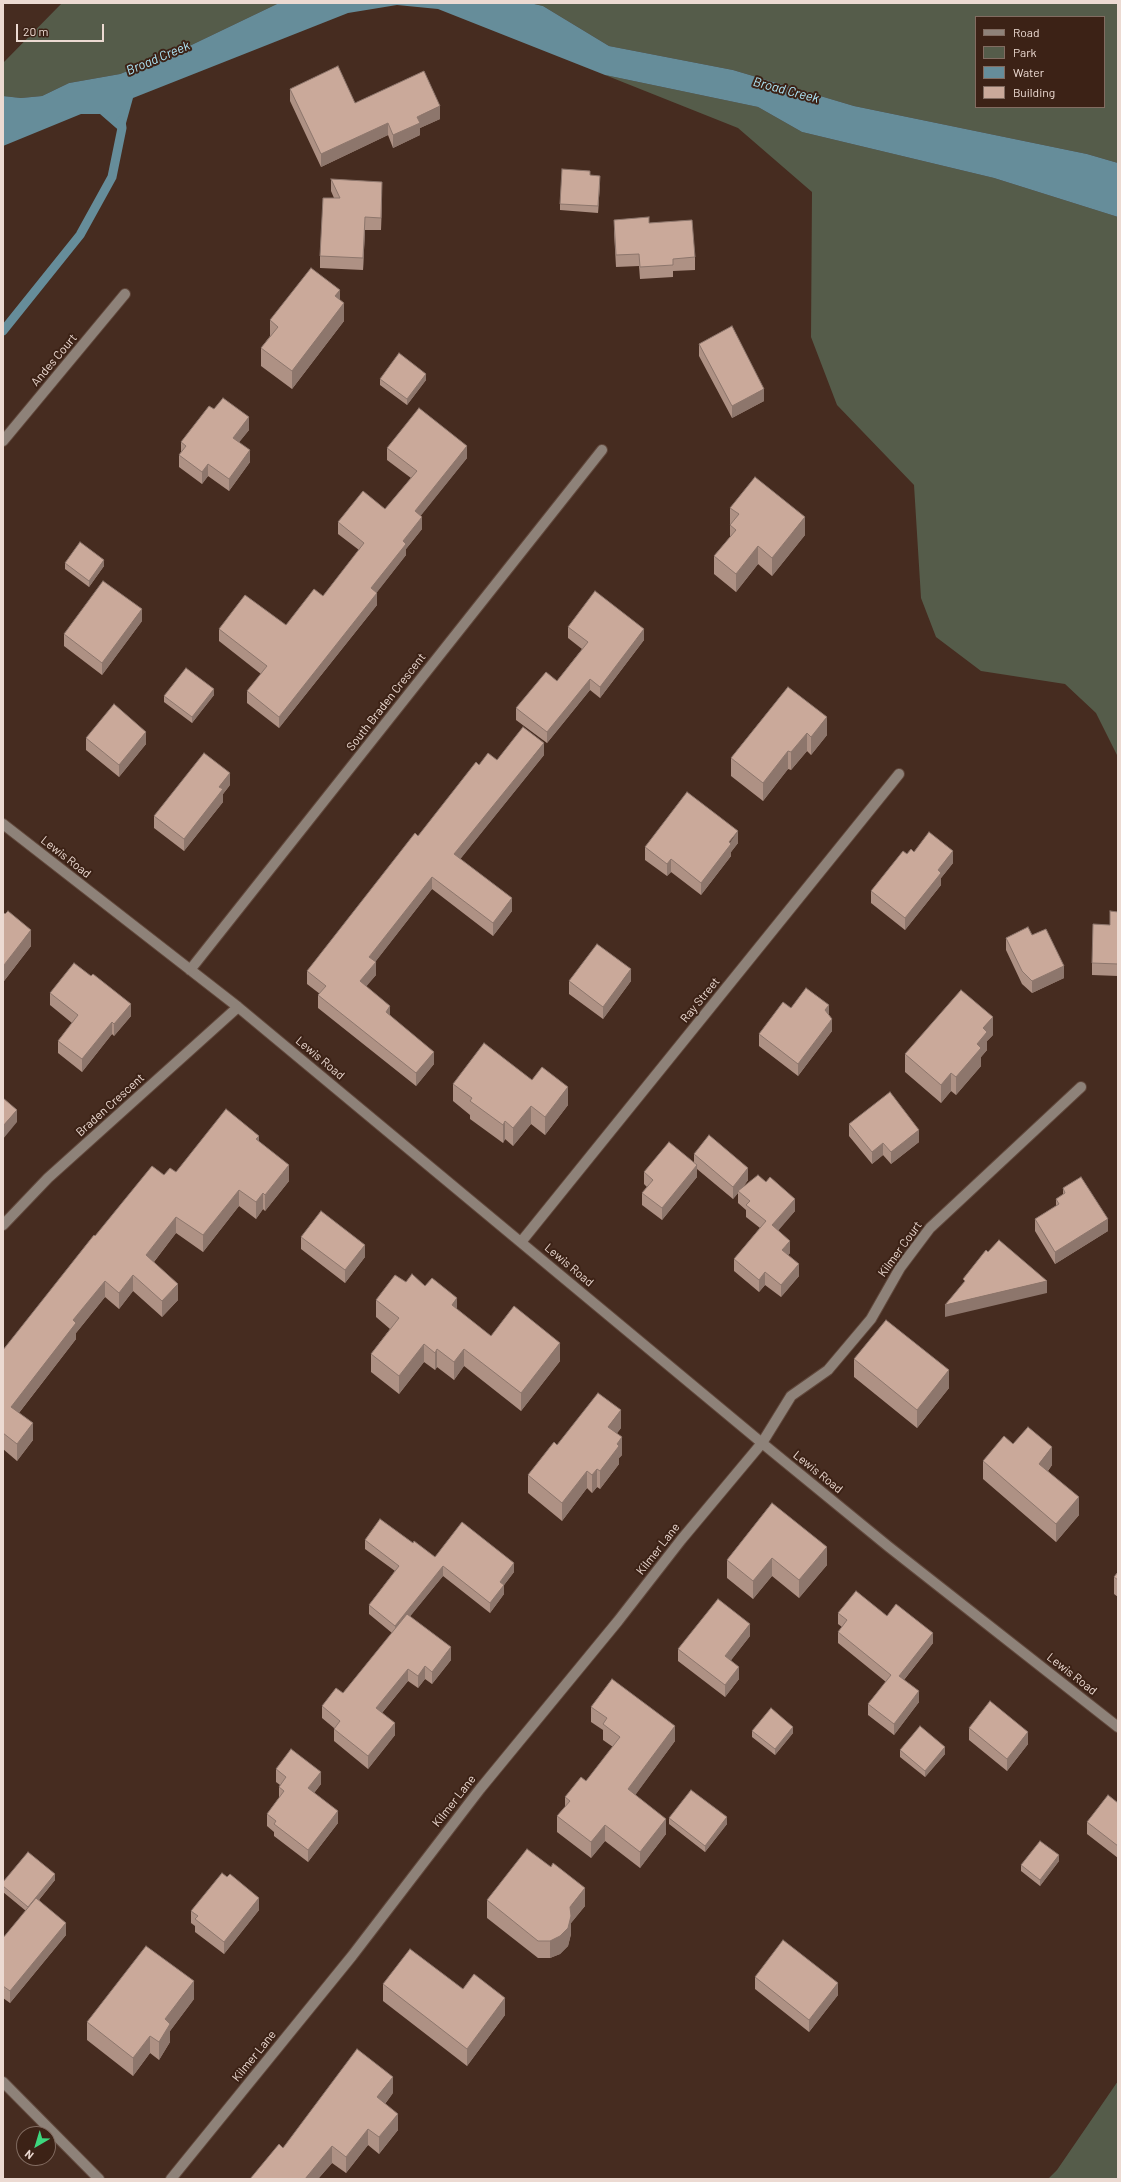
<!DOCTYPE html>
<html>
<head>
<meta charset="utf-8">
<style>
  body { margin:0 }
  #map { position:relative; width:1121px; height:2182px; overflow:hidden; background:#462c20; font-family:Barlow,sans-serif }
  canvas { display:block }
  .frame { position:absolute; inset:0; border:4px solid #ecdad2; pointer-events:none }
  .legend { position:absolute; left:975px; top:16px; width:130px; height:92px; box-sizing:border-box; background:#3c2216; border:1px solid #826c61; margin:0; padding:5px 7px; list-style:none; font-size:12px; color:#ecdad2 }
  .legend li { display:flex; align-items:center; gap:8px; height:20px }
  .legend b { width:20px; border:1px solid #826c61 }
  .north { position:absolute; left:16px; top:2126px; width:40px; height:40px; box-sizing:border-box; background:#3c2216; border:1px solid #826c61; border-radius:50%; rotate:218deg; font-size:11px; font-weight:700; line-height:16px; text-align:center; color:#ecdad2 }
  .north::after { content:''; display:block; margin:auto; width:14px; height:18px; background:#3dd77e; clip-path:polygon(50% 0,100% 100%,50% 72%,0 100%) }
  .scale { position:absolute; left:16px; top:24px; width:88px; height:18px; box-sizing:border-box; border:2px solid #ecdad2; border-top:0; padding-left:5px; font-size:12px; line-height:14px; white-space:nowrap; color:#ecdad2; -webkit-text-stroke:3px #3c2216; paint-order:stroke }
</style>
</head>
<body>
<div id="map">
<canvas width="1121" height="2182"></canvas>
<div class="frame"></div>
<ul class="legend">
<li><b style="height:5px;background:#8e8279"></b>Road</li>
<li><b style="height:11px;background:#555c4a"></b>Park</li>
<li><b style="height:11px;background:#668d9a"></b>Water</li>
<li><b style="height:11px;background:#caa99a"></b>Building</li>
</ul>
<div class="north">N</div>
<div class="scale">20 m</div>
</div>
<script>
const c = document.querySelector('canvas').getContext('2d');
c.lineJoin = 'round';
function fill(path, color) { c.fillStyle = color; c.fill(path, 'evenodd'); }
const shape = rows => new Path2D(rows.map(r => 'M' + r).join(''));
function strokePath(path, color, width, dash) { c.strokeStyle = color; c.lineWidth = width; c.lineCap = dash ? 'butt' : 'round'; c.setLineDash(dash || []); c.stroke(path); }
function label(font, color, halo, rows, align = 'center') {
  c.font = font + ' Barlow,sans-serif'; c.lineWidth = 4; c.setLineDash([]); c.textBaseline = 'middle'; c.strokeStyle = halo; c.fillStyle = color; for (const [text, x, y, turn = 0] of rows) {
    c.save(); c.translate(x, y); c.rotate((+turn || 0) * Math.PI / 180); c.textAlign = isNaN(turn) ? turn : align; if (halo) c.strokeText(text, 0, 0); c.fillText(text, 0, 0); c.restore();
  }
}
const green = shape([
  [62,3,279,3,181,50,120,74,69,83,42,96,21,98,3,96,3,63],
  [530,3,1118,3,1118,163,1087,154,854,106,733,70,609,46,543,6],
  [976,17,1104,17,1104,107,976,107],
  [605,75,758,107,802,132,994,178,1118,217,1118,757,1096,713,1065,684,981,671,936,637,921,598,914,485,837,405,811,337,812,192,738,128],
  [1118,2081,1118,2179,1048,2179,1057,2170]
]);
const water = shape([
  [279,3,530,3,543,6,609,46,733,70,854,106,1087,154,1118,163,1118,217,994,178,802,132,758,107,605,75,438,9,397,5,348,13,133,98,123,134,100,114,81,114,3,146,3,96,21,98,42,96,69,83,120,74,181,50]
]);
const stream = shape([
  [3,331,80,235,112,177,122,128,121,121]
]);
const minor = shape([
  [3,441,125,294],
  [3,824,238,1007,762,1443,889,1547,1118,1727],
  [190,970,602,450],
  [3,1225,48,1178,238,1007],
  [521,1242,899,774],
  [3,2082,99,2179],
  [171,2179,352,1956,480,1789,618,1621,681,1540,762,1443,791,1396,828,1370,871,1319,900,1268,930,1228,1081,1087]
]);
const wall = shape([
  [290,89,355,103,440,119,420,128,420,135,393,148,388,135,321,167,290,101],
  [590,175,600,182,598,213,560,210,560,204],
  [331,179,382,194,381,230,365,230,363,270,320,268,320,256,334,198,331,191],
  [614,220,649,223,695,257,695,270,673,271,673,277,640,279,639,266,616,267,614,232],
  [340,300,344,321,292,389,261,366,261,348,270,336,270,320],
  [699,344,764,401,732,418,699,356],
  [380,379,426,380,407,405,380,385],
  [214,409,249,430,239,442,250,462,229,491,208,476,202,484,179,467,179,455,181,452,181,442],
  [387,448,467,458,420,516,422,529,406,549,406,555,376,593,377,605,279,728,247,703,247,691,261,674,219,641,219,629,286,625,323,596,359,550,338,534,338,522,385,509,411,478,387,460],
  [730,508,805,535,772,576,758,564,736,592,714,574,714,556,730,537],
  [65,563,104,566,89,587,65,569],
  [142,621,102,675,64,646,64,634],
  [568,627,644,640,600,698,590,690,547,743,516,720,516,708,557,681,582,649,568,638],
  [788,687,827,735,811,755,807,751,791,770,788,769,763,801,731,776,731,758],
  [214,695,192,723,164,702,164,696],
  [86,738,146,744,119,777,86,750],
  [544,755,460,859,512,911,493,936,432,889,375,962,376,975,366,986,390,1015,434,1064,416,1086,318,1008,318,995,320,994,307,984,307,971,418,836,479,765,497,760],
  [230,785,223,794,223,802,184,851,154,828,154,816],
  [738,843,731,852,731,856,701,895,671,872,667,876,645,860,645,847],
  [914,852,953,863,941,878,941,885,905,930,871,903,871,891,907,854],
  [3,912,31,946,4,981,3,980],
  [1118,912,1118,976,1092,975,1092,963,1110,925],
  [1032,935,1064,978,1032,993,1022,984,1006,950,1006,938],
  [91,976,131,1016,114,1036,112,1034,82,1072,58,1053,58,1041,72,1023,50,1005,50,993],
  [569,981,631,981,603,1019,569,994],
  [791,1008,829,1015,832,1031,798,1076,759,1046,759,1034],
  [993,1035,987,1041,987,1050,981,1057,981,1066,956,1095,951,1091,941,1103,905,1072,905,1054],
  [532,1080,568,1105,545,1135,531,1124,513,1146,505,1139,503,1143,470,1119,470,1115,453,1101,453,1084],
  [849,1124,919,1142,891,1164,883,1155,872,1164,849,1136],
  [259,1142,289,1181,265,1211,263,1209,256,1219,239,1206,203,1252,176,1233,154,1262,178,1300,162,1317,133,1291,119,1309,105,1297,76,1333,76,1339,19,1413,33,1440,17,1461,3,1449,3,1350,95,1236,164,1175,176,1172],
  [694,1154,748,1180,743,1187,795,1211,778,1230,790,1253,788,1255,799,1276,781,1297,765,1285,759,1292,734,1271,734,1259,760,1228,746,1217,746,1210,738,1203,738,1193,733,1199,697,1169,697,1177,662,1220,642,1205,642,1193,647,1187,644,1184,644,1172,694,1162],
  [1063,1188,1108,1231,1055,1264,1035,1231,1035,1219,1056,1206,1056,1199,1063,1195],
  [301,1237,365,1257,345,1283,301,1249],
  [406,1282,425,1286,491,1336,560,1361,521,1411,464,1366,454,1380,437,1367,435,1370,424,1362,399,1394,371,1372,371,1354,390,1329,376,1317,376,1300],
  [854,1359,949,1388,917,1428,854,1377],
  [621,1428,617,1433,622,1455,619,1458,619,1464,600,1489,597,1487,592,1493,587,1488,562,1521,528,1493,528,1475,557,1445],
  [983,1461,1052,1465,1048,1471,1079,1515,1056,1542,983,1479],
  [772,1503,827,1565,799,1598,772,1576,753,1599,727,1578,727,1560],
  [365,1540,413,1543,435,1557,514,1572,504,1585,504,1594,490,1613,443,1576,410,1616,451,1660,432,1684,425,1679,418,1688,408,1681,382,1713,395,1735,368,1769,334,1741,334,1728,322,1718,322,1706,343,1693,392,1633,369,1614,369,1605,395,1571,365,1549],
  [1118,1572,1118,1597,1114,1594,1114,1577],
  [838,1613,887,1616,933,1643,904,1680,919,1702,894,1735,868,1715,868,1704,886,1682,838,1643,838,1632,842,1627,838,1624],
  [750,1636,731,1660,739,1679,725,1697,678,1661,678,1649],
  [591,1707,675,1741,635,1795,666,1834,640,1868,605,1841,591,1858,557,1832,557,1816,565,1807,565,1797,586,1781,613,1747,603,1740,603,1730,591,1722],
  [969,1728,1028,1744,1007,1771,969,1740],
  [752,1731,793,1733,775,1755,752,1737],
  [900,1750,945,1754,925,1777,900,1757],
  [276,1769,321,1784,314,1793,338,1823,308,1862,274,1836,274,1832,267,1826,267,1814,279,1798,279,1787,280,1785,276,1782],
  [1118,1803,1118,1858,1087,1834,1087,1822],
  [669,1818,727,1824,705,1852,669,1824],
  [1059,1861,1040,1886,1021,1871,1021,1865],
  [55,1880,39,1900,66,1935,10,2003,3,1998,3,1938,26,1911,3,1892,3,1882],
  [487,1900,585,1906,571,1923,571,1934,568,1946,560,1954,550,1958,538,1958,487,1918],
  [259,1910,224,1954,195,1932,195,1926,191,1923,191,1911],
  [755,1977,838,1995,809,2032,755,1989],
  [383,1984,463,1989,505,2015,467,2066,383,2001],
  [194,1999,170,2031,170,2042,159,2060,150,2053,133,2076,87,2040,87,2022],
  [393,2093,385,2104,398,2130,379,2154,368,2145,346,2173,332,2163,318,2179,283,2148]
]);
const shadedWall = shape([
  [440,106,440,119,420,128,420,135,393,148,393,135,417,117],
  [388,123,388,135,321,167,321,154],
  [600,176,600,182,598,213,598,206],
  [382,182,382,194,381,230,381,218],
  [365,217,365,230,363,270,363,258],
  [340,290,340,308,344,303,344,321,292,389,292,371,335,296],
  [426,374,426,380,407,405,407,399],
  [764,389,764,401,732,418,732,406],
  [249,417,249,430,233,450,233,438],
  [467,446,467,458,415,523,415,511],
  [250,450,250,462,229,491,229,479],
  [208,464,208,476,202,484,202,472],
  [422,517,422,529,406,549,406,555,371,600,371,588,403,541],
  [805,517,805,535,772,576,772,558],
  [758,546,758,564,736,592,736,574],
  [104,560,104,566,89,587,89,581],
  [377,593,377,605,279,728,279,717],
  [142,609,142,621,102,675,102,663],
  [644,629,644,640,600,698,600,687],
  [590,679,590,690,547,743,547,732],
  [214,689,214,695,192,723,192,717],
  [827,717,827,735,811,755,811,737],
  [146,732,146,744,119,777,119,765],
  [807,733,807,751,791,770,791,752],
  [544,743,544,755,454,867,454,854],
  [788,751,788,769,763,801,763,783],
  [230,773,230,785,223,794,223,802,184,851,184,839,219,787],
  [738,831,738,843,731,852,731,856,701,895,701,883],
  [953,851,953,863,941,878,941,885,905,930,905,918,938,870],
  [671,859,671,872,667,876,667,864],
  [432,877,432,889,369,970,369,957],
  [512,898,512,911,493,936,493,923],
  [31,930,31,946,4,981,4,965],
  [376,962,376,975,360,994,360,981],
  [1064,966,1064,978,1032,993,1032,981],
  [631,969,631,981,603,1019,603,1007],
  [131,1004,131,1016,114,1036,114,1024],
  [829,1005,829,1018,825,1010],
  [390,1006,390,1019,386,1012],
  [993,1017,993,1035,987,1041,987,1050,981,1057,981,1066,956,1095,956,1077,977,1044,983,1028],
  [832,1019,832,1031,798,1076,798,1064],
  [112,1022,112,1034,82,1072,82,1059],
  [434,1052,434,1064,416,1086,416,1073],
  [951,1073,951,1091,941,1103,941,1085],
  [568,1087,568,1105,545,1135,545,1117],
  [531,1106,531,1124,513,1146,513,1128],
  [17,1110,17,1122,3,1139,3,1126],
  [505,1121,505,1139,503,1143,503,1125],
  [919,1130,919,1142,891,1164,891,1152],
  [259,1136,259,1152,256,1139],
  [883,1143,883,1155,872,1164,872,1152],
  [289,1165,289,1181,265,1211,265,1195],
  [697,1165,697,1177,662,1220,662,1208],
  [748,1168,748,1180,739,1192,738,1191,738,1193,733,1199,733,1187],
  [239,1190,239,1206,203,1252,203,1235],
  [263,1193,263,1209,256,1219,256,1202],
  [795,1199,795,1211,772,1238,772,1225],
  [176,1217,176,1233,146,1272,146,1255],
  [1108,1219,1108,1231,1055,1264,1055,1252],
  [790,1241,790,1253,782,1263,782,1250],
  [365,1245,365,1257,345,1283,345,1270],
  [799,1264,799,1276,781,1297,781,1285],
  [765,1272,765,1285,759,1292,759,1280],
  [133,1275,133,1291,119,1309,119,1293],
  [105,1281,105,1297,76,1333,76,1339,11,1423,11,1407,73,1320],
  [1047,1281,1047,1293,945,1317,945,1305],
  [178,1284,178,1300,162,1317,162,1301],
  [457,1298,457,1316,452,1305],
  [560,1343,560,1361,521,1411,521,1393],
  [424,1344,424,1362,399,1394,399,1376],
  [437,1349,437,1367,435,1370,435,1353],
  [464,1349,464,1366,454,1380,454,1362],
  [949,1370,949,1388,917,1428,917,1410],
  [621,1410,621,1428,608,1445,608,1427],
  [33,1423,33,1440,17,1461,17,1444],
  [622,1437,622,1455,619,1458,619,1464,600,1489,600,1471,617,1444],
  [1052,1447,1052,1465,1039,1482,1039,1464],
  [597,1469,597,1487,592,1493,592,1475],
  [587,1471,587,1488,562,1521,562,1503],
  [1079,1497,1079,1515,1056,1542,1056,1524],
  [827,1547,827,1565,799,1598,799,1580],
  [772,1558,772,1576,753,1599,753,1581],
  [514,1563,514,1572,504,1585,504,1594,490,1613,490,1603,500,1582],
  [443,1566,443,1576,395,1635,395,1626],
  [750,1624,750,1636,725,1668,725,1656],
  [933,1633,933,1643,899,1686,899,1676],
  [451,1647,451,1660,432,1684,432,1672],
  [425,1666,425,1679,418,1688,418,1676],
  [739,1667,739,1679,725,1697,725,1685],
  [408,1669,408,1681,376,1720,376,1708],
  [919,1691,919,1702,894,1735,894,1724],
  [395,1723,395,1735,368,1769,368,1756],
  [675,1726,675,1741,628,1805,628,1789],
  [793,1727,793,1733,775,1755,775,1749],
  [1028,1732,1028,1744,1007,1771,1007,1759],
  [945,1747,945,1754,925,1777,925,1771],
  [321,1772,321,1784,308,1801,308,1788],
  [338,1811,338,1823,308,1862,308,1850],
  [727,1817,727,1824,705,1852,705,1846],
  [666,1819,666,1834,640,1868,640,1852],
  [605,1825,605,1841,591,1858,591,1842],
  [1059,1855,1059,1861,1040,1886,1040,1880],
  [55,1874,55,1880,28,1913,28,1907],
  [585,1888,585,1906,571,1923,571,1934,568,1946,560,1954,550,1958,550,1941,570,1907],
  [259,1898,259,1910,224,1954,224,1942],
  [66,1923,66,1935,10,2003,10,1991],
  [194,1981,194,1999,170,2031,170,2042,159,2060,159,2042,165,2019],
  [838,1983,838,1995,809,2032,809,2020],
  [505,1998,505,2015,467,2066,467,2049],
  [150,2036,150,2053,133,2076,133,2058],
  [393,2077,393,2093,377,2114,377,2097],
  [398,2114,398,2130,379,2154,379,2137],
  [368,2129,368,2145,346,2173,346,2157],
  [332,2146,332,2163,318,2179,305,2179]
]);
const building = shape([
  [338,66,355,103,424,71,440,106,417,117,420,123,393,135,388,123,321,154,290,89,338,66],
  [562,169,590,171,590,175,600,176,598,206,560,204,562,169],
  [331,179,382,182,381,218,365,217,363,258,320,256,323,198,340,198,331,179],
  [649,217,649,223,692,220,695,257,673,259,673,265,640,267,639,254,616,255,614,220,649,217],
  [311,268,340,290,335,296,344,303,292,371,261,348,278,327,270,320,311,268],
  [732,326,764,389,732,406,699,344,732,326],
  [399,353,426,374,407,399,380,379,399,353],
  [223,398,249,417,233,438,250,450,229,479,208,464,202,472,179,455,186,446,181,442,209,406,214,409,223,398],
  [419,408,467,446,415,511,422,517,403,541,406,544,371,588,377,593,279,717,247,691,267,666,219,629,245,595,286,625,314,589,323,596,364,543,338,522,363,491,385,509,417,471,387,448,419,408],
  [755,477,805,517,772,558,758,546,736,574,714,556,736,530,730,525,739,514,730,508,755,477],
  [80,542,104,560,89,581,65,563,80,542],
  [103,581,142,609,102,663,64,634,103,581],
  [595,591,644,629,600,687,590,679,547,732,516,708,546,672,557,681,588,642,568,627,595,591],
  [186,668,214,689,192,717,164,696,186,668],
  [788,687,827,717,811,737,807,733,791,752,788,751,763,783,731,758,788,687],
  [114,704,146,732,119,765,86,738,114,704],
  [523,727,544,743,454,854,512,898,493,923,432,877,369,957,376,962,360,981,390,1006,386,1012,434,1052,416,1073,318,995,326,986,307,971,415,833,418,836,476,762,479,765,488,753,497,760,523,727],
  [204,753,230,773,219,787,223,789,184,839,154,816,204,753],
  [687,792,738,831,729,842,731,844,701,883,671,859,667,864,645,847,687,792],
  [929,832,953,851,938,870,941,873,905,918,871,891,903,851,907,854,911,849,914,852,929,832],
  [8,911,31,930,4,965,3,965,3,912,5,914,8,911],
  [1110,911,1118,912,1118,964,1092,963,1093,924,1110,925,1110,911],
  [1028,927,1032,935,1046,929,1064,966,1032,981,1022,971,1006,938,1028,927],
  [597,944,631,969,603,1007,569,981,597,944],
  [74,963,91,976,93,974,131,1004,114,1024,112,1022,82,1059,58,1041,78,1015,50,993,74,963],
  [806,988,829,1005,825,1010,832,1019,798,1064,759,1034,783,1002,791,1008,806,988],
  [961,990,993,1017,983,1028,987,1032,977,1044,981,1048,956,1077,951,1073,941,1085,905,1054,961,990],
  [484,1043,532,1080,542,1067,568,1087,545,1117,531,1106,513,1128,505,1121,503,1125,470,1101,472,1098,453,1084,484,1043],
  [890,1092,919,1130,891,1152,883,1143,872,1152,849,1124,890,1092],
  [3,1098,17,1110,3,1126,3,1098],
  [226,1109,259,1136,256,1139,289,1165,265,1195,263,1193,256,1202,239,1190,203,1235,176,1217,146,1255,178,1284,162,1301,133,1275,119,1293,105,1281,73,1320,76,1323,11,1407,33,1423,17,1444,3,1433,3,1350,94,1235,95,1236,152,1166,164,1175,170,1168,176,1172,226,1109],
  [709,1135,748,1168,733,1187,694,1154,709,1135],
  [669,1142,697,1165,662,1208,642,1193,653,1180,644,1172,669,1142],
  [758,1175,766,1182,770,1177,795,1199,772,1225,790,1241,782,1250,799,1264,781,1285,765,1272,759,1280,734,1259,766,1221,746,1205,750,1201,738,1191,758,1175],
  [1081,1177,1108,1219,1055,1252,1035,1219,1059,1204,1056,1199,1065,1193,1063,1188,1081,1177],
  [321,1211,365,1245,345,1270,301,1237,321,1211],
  [999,1240,1047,1281,945,1305,965,1281,963,1279,986,1250,988,1252,999,1240],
  [412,1274,425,1286,432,1278,457,1298,452,1305,491,1336,514,1306,560,1343,521,1393,464,1349,454,1362,437,1349,435,1353,424,1344,399,1376,371,1354,399,1318,376,1300,395,1275,406,1282,412,1274],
  [886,1320,949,1370,917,1410,854,1359,886,1320],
  [598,1393,621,1410,608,1427,622,1437,617,1444,619,1446,600,1471,597,1469,592,1475,587,1471,562,1503,528,1475,554,1442,557,1445,598,1393],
  [1028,1427,1052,1447,1039,1464,1079,1497,1056,1524,983,1461,1004,1436,1013,1444,1028,1427],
  [772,1503,827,1547,799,1580,772,1558,753,1581,727,1560,772,1503],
  [380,1519,413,1543,414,1541,435,1557,462,1522,514,1563,500,1582,504,1585,490,1603,443,1566,395,1626,369,1605,399,1566,365,1540,380,1519],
  [1118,1572,1118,1580,1114,1577,1118,1572],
  [856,1591,887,1616,896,1604,933,1633,899,1676,919,1691,894,1724,868,1704,891,1675,838,1632,847,1620,838,1613,856,1591],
  [718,1599,750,1624,725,1656,739,1667,725,1685,678,1649,718,1599],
  [407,1614,451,1647,432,1672,425,1666,418,1676,408,1669,376,1708,395,1723,368,1756,334,1729,340,1721,322,1706,336,1688,343,1693,407,1614],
  [612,1679,675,1726,628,1789,666,1819,640,1852,605,1825,591,1842,557,1816,570,1801,565,1797,581,1777,586,1781,620,1737,603,1724,607,1718,591,1707,612,1679],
  [990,1701,1028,1732,1007,1759,969,1728,990,1701],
  [771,1708,793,1727,775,1749,752,1731,771,1708],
  [920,1726,945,1747,925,1771,900,1750,920,1726],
  [291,1749,321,1772,308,1788,338,1811,308,1850,274,1824,276,1821,267,1814,284,1791,279,1787,286,1777,276,1769,291,1749],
  [691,1790,727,1817,705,1846,669,1818,691,1790],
  [1108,1795,1118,1803,1118,1846,1087,1822,1108,1795],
  [1040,1841,1059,1855,1040,1880,1021,1865,1040,1841],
  [527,1849,551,1867,553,1863,585,1888,570,1907,571,1916,568,1928,560,1936,550,1941,538,1941,487,1900,527,1849],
  [28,1852,55,1874,28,1907,3,1886,3,1882,28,1852],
  [222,1873,227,1877,230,1874,259,1898,224,1942,195,1919,198,1916,191,1911,222,1873],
  [36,1898,66,1923,10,1991,3,1986,3,1938,36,1898],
  [783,1940,838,1983,809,2020,755,1977,783,1940],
  [146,1946,194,1981,165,2019,170,2024,159,2042,150,2036,133,2058,87,2022,146,1946],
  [410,1949,463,1989,474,1974,505,1998,467,2049,383,1984,410,1949],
  [357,2049,393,2077,377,2097,398,2114,379,2137,368,2129,346,2157,332,2146,305,2179,250,2179,279,2144,283,2148,357,2049]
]);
const streetNames = [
  ["Andes Court",54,360,-50],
  ["South Braden Crescent",386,702,-52],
  ["Lewis Road",66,857,38],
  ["Ray Street",700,1000,-51],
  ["Lewis Road",320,1058,40],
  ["Braden Crescent",110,1105,-42],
  ["Kilmer Court",900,1249,-54],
  ["Lewis Road",569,1265,40],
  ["Lewis Road",818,1472,39],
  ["Kilmer Lane",658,1549,-52],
  ["Lewis Road",1072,1674,38],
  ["Kilmer Lane",454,1801,-52],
  ["Kilmer Lane",254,2056,-51]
];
const waterNames = [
  ["Broad Creek",158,58,-23],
  ["Broad Creek",786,90,15]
];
fill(green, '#555c4a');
fill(water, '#668d9a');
strokePath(stream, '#668d9a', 9);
strokePath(minor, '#61483c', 12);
strokePath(minor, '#8e8279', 10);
fill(wall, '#ae9184');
fill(shadedWall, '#8d766c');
fill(building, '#caa99a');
strokePath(building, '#8d766c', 1);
label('12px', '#ecdad2', '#3c2216', streetNames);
label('italic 13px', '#afe7f9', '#3c2216', waterNames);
</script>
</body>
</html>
